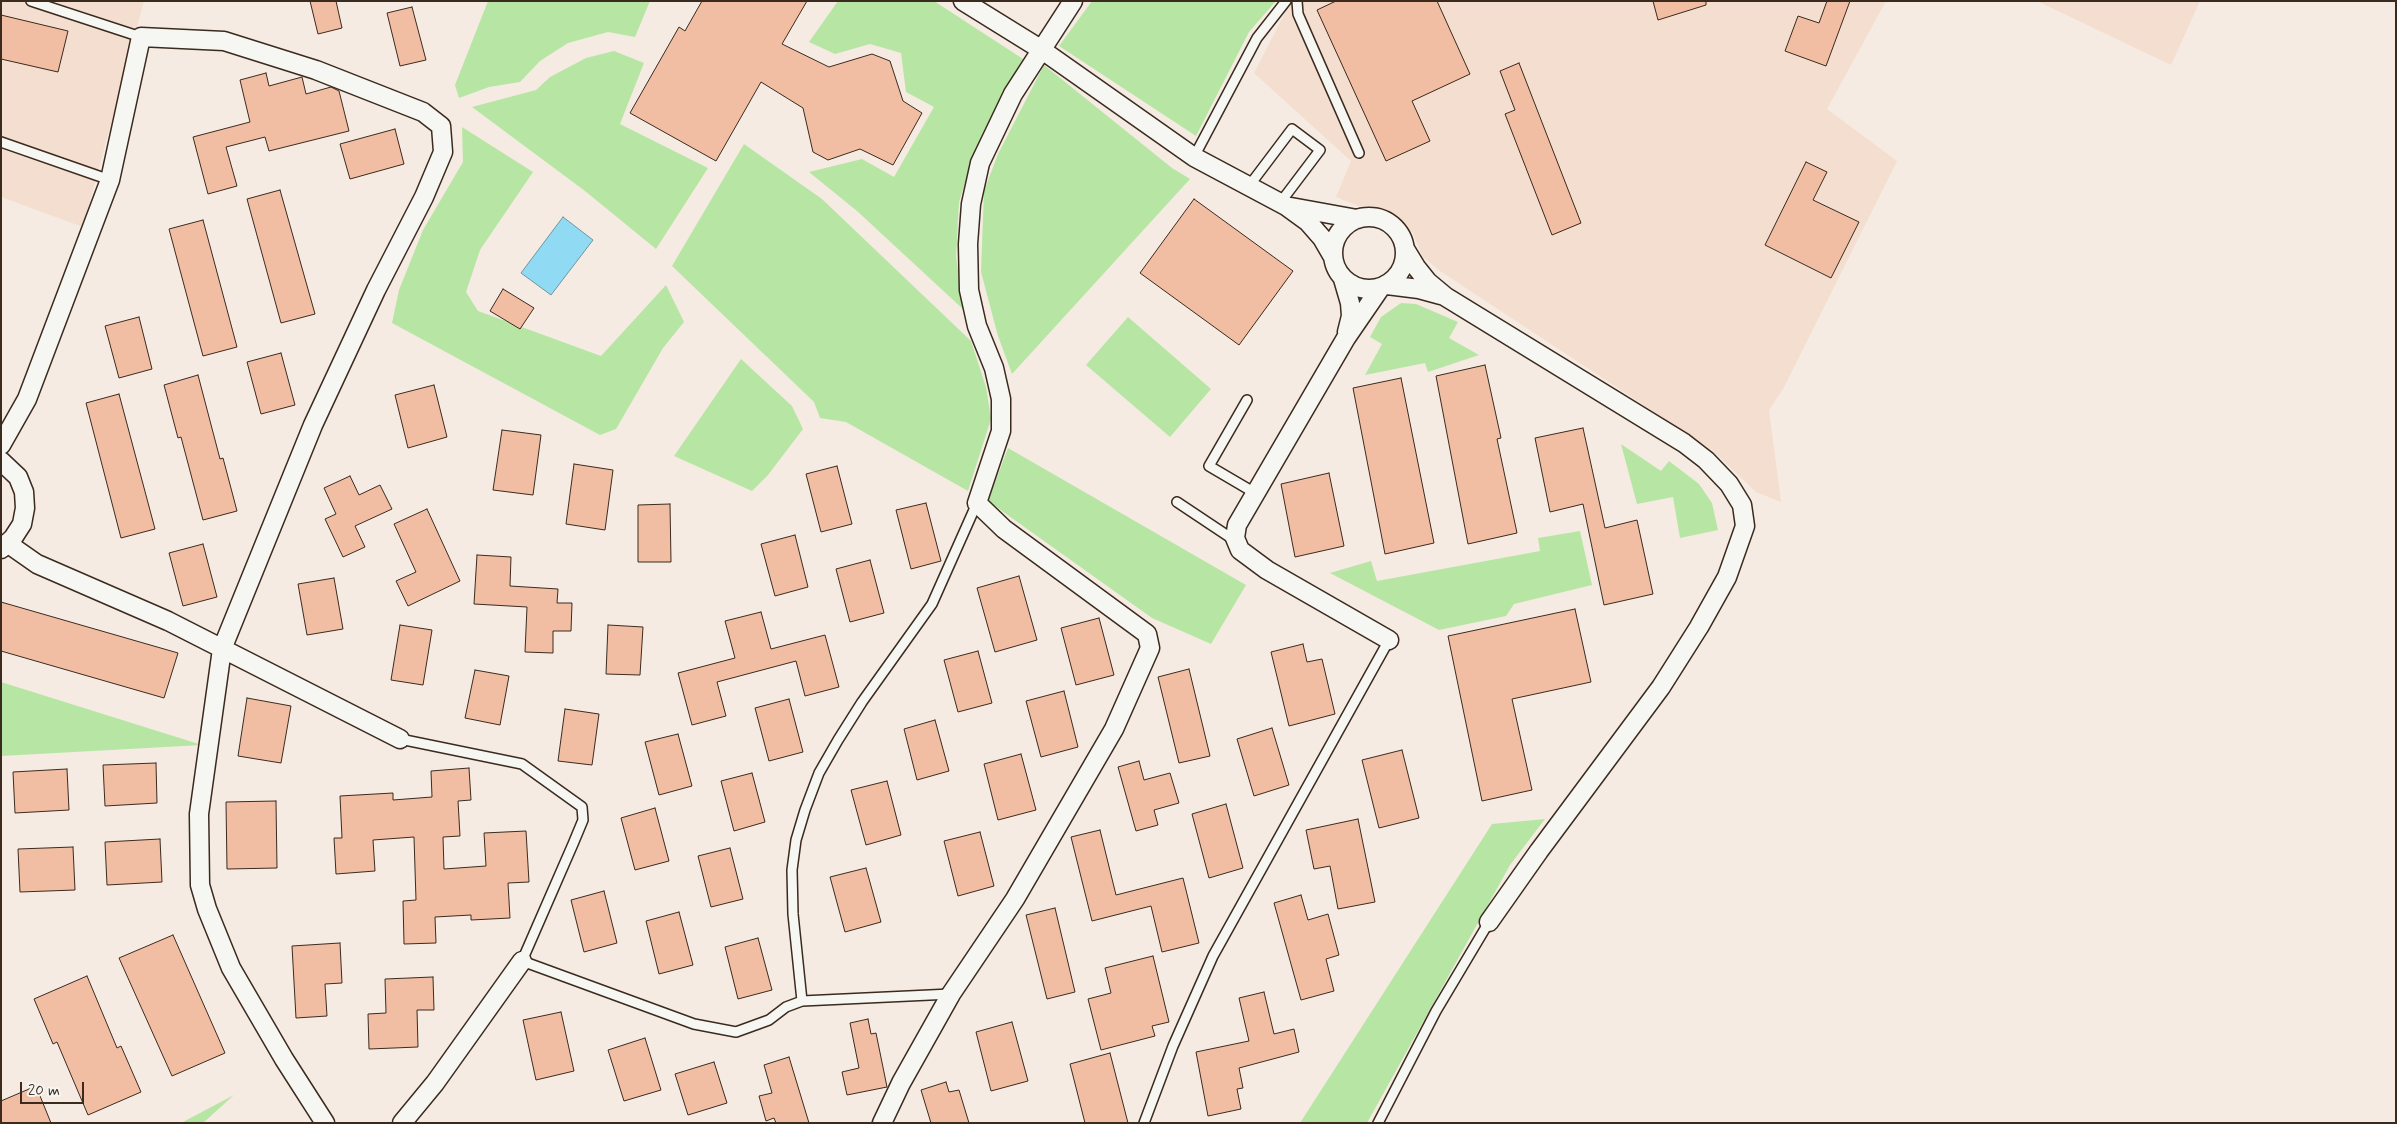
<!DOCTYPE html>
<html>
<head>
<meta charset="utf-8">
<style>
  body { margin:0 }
  #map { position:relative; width:2397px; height:1124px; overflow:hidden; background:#f5ebe2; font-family:Mynerve,sans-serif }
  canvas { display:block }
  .frame { position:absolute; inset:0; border:2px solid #3b2a1e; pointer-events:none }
  .scale { position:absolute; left:20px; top:1082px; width:64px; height:22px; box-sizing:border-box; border:2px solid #3b2a1e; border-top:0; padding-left:6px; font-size:15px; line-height:18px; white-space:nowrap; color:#3b2a1e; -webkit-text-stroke:4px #f6f6f2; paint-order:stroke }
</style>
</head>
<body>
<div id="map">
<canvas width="2397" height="1124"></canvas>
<div class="frame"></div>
<div class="scale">20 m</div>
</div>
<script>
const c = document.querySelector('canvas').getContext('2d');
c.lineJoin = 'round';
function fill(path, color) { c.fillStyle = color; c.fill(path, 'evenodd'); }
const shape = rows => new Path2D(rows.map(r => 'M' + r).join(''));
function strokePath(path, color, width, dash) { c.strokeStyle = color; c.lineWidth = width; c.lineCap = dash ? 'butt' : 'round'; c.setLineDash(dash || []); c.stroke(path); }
const built = shape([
  [1,1,144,1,83,227,1,197],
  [1291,1,1886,1,1827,109,1897,161,1783,389,1769,410,1781,502,1756,492,1712,450,1440,271,1422,256,1413,233,1396,217,1377,207,1358,206,1336,197,1351,161,1254,73],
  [2037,1,2200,1,2171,65]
]);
const green = shape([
  [488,1,650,1,635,37,608,32,568,43,540,61,520,82,489,87,459,98,455,85],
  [838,1,934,1,1023,59,973,157,959,202,956,257,964,310,857,211,809,172,862,159,894,177,934,107,906,92,901,53,870,44,835,54,809,42],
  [1092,1,1276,1,1249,32,1196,136,1059,46],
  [614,51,644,63,620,124,708,168,656,249,585,191,472,107,536,90,550,77,586,58],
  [1044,65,1172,168,1190,179,1012,374,998,336,981,272,984,191,998,154],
  [462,127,533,172,480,250,466,292,478,311,601,356,666,285,684,322,663,348,616,429,600,435,392,323,399,290,423,230,463,162],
  [744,144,822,199,971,341,986,387,991,419,968,491,846,422,820,418,814,402,672,266],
  [1401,303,1416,304,1458,322,1449,338,1479,355,1428,372,1425,363,1365,375,1382,344,1370,337,1381,317],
  [1128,317,1211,389,1170,437,1086,365],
  [741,359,792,406,803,429,768,475,752,491,674,456],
  [1621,444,1661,471,1669,461,1699,484,1712,503,1718,530,1680,538,1673,497,1637,504],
  [1008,448,1246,585,1211,644,1152,618,988,501],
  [1580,531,1592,585,1514,604,1506,616,1439,630,1330,573,1371,561,1377,581,1540,551,1538,538],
  [1,682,202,745,1,756],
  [1545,819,1510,865,1367,1123,1300,1123,1492,824],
  [234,1095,203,1123,181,1123]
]);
const water = shape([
  [563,217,593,240,551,295,521,273,563,217]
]);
const building = shape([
  [310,1,336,1,342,28,318,34,310,1],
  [702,1,807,1,782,44,829,67,872,54,890,61,903,101,922,113,893,165,860,149,828,160,813,152,803,108,761,82,716,161,630,113,679,27,685,31,702,1],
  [1336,1,1437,1,1470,74,1412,101,1430,141,1386,161,1317,10,1336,1],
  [1653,1,1706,1,1706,5,1658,20,1653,1],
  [1827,1,1850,1,1826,66,1785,51,1798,16,1819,23,1827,1],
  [412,7,426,60,400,66,387,13,412,7],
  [1,15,68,31,58,72,1,59,1,15],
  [1519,63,1581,223,1552,235,1505,114,1515,110,1500,71,1519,63],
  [266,73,269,86,302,77,306,94,331,87,339,91,349,131,269,151,265,137,226,147,237,186,208,194,193,137,250,122,240,80,266,73],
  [395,129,404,164,350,179,340,144,395,129],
  [1806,162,1827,172,1813,200,1859,222,1831,278,1765,245,1806,162],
  [280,190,315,314,281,323,247,199,280,190],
  [1194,199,1293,271,1239,345,1140,273,1194,199],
  [203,220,237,347,203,356,169,229,203,220],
  [503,289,534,308,520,329,490,311,503,289],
  [139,317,152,369,119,378,105,326,139,317],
  [281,353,295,405,261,414,247,362,281,353],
  [1485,365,1501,438,1497,439,1517,533,1468,544,1436,376,1485,365],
  [198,375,220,459,223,458,237,511,203,520,181,437,178,438,164,385,198,375],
  [1401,378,1434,543,1385,554,1353,388,1401,378],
  [434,385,447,437,408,448,395,395,434,385],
  [119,394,155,529,121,538,86,403,119,394],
  [1583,428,1605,528,1637,520,1653,594,1604,605,1583,504,1550,512,1535,438,1583,428],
  [502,430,541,435,533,495,493,490,502,430],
  [574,464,613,470,605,530,566,524,574,464],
  [837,466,852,524,821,532,806,474,837,466],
  [1329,473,1344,546,1295,557,1281,484,1329,473],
  [350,476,359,495,380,485,392,509,355,526,365,547,343,557,325,519,336,514,324,488,350,476],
  [926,503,941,561,911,569,896,510,926,503],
  [670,504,671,562,638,562,638,505,670,504],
  [427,509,460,581,408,606,396,581,416,572,394,524,427,509],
  [795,535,808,587,775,596,761,544,795,535],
  [203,544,217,597,183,606,169,553,203,544],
  [477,555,511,557,510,586,558,589,557,603,572,603,571,631,553,631,553,653,525,652,527,607,474,604,477,555],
  [870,560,884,613,850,622,836,569,870,560],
  [1019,576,1037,640,995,652,977,588,1019,576],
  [334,578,343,629,307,635,298,584,334,578],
  [1,602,178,653,164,698,1,651,1,602],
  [1575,609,1591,682,1512,699,1532,790,1482,801,1448,636,1575,609],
  [761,612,771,649,825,635,839,687,805,696,796,661,717,682,726,716,692,725,678,673,735,658,725,621,761,612],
  [1099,618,1114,675,1076,685,1061,628,1099,618],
  [400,625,432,630,423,685,391,680,400,625],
  [608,625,643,627,640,675,606,674,608,625],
  [1303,644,1307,662,1322,659,1335,714,1289,726,1271,652,1303,644],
  [978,651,992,703,958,712,944,660,978,651],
  [1189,669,1210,756,1179,763,1158,677,1189,669],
  [475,670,509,676,500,725,465,718,475,670],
  [1064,691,1078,747,1041,757,1026,701,1064,691],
  [247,698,291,706,281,763,238,756,247,698],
  [789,699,803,752,769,761,755,708,789,699],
  [565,709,599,714,592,765,558,761,565,709],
  [935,720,949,771,917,780,904,729,935,720],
  [1272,728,1289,785,1254,796,1237,739,1272,728],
  [678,734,692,786,659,795,645,742,678,734],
  [1402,750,1419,818,1379,828,1362,760,1402,750],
  [1021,754,1036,810,998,820,984,764,1021,754],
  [1139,761,1144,780,1170,773,1179,803,1154,810,1158,825,1136,831,1118,767,1139,761],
  [156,763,157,803,105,806,103,765,156,763],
  [469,768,471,800,458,801,460,836,443,837,444,869,486,866,484,833,526,831,529,882,508,883,510,918,471,920,471,915,435,917,436,943,404,944,403,901,416,900,414,837,373,840,375,871,336,874,334,838,342,838,340,796,393,793,393,800,432,797,431,771,469,768],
  [67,769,69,810,15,813,13,772,67,769],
  [752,773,765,822,734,831,721,781,752,773],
  [887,781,901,835,866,845,851,790,887,781],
  [276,801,277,868,227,869,226,802,276,801],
  [1226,804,1243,868,1209,878,1192,814,1226,804],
  [655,808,669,861,635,870,621,818,655,808],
  [1358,819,1375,902,1338,909,1330,866,1314,869,1306,830,1358,819],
  [1100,830,1116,895,1183,878,1199,943,1162,952,1151,906,1092,921,1071,837,1100,830],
  [980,832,994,886,958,896,944,841,980,832],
  [160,839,162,882,107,885,105,842,160,839],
  [73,847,75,890,20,892,18,849,73,847],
  [730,848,743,899,711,907,698,856,730,848],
  [866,868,881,922,845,932,830,877,866,868],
  [604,891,617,943,584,952,571,900,604,891],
  [1301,895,1308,920,1328,914,1339,955,1326,959,1334,991,1301,1000,1274,903,1301,895],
  [1055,908,1075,992,1047,999,1026,915,1055,908],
  [679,912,693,965,659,974,646,921,679,912],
  [173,935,225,1053,172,1076,119,958,173,935],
  [758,938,772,990,738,999,725,947,758,938],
  [340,943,342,983,325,984,327,1016,296,1018,292,946,340,943],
  [1153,956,1169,1022,1152,1026,1155,1036,1101,1050,1088,999,1111,993,1105,968,1153,956],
  [87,976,117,1048,121,1046,141,1092,88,1115,57,1042,53,1044,34,999,87,976],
  [433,977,434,1010,417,1010,418,1047,369,1049,368,1014,386,1013,385,979,433,977],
  [1264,992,1274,1034,1294,1029,1299,1052,1239,1068,1243,1088,1237,1089,1241,1109,1208,1116,1196,1052,1249,1041,1239,998,1264,992],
  [561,1012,574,1071,536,1080,523,1020,561,1012],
  [868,1019,871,1034,876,1033,887,1087,847,1095,842,1072,859,1068,850,1023,868,1019],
  [1012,1022,1028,1081,991,1091,976,1032,1012,1022],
  [645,1038,661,1090,624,1101,608,1050,645,1038],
  [1110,1053,1128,1123,1085,1123,1070,1064,1110,1053],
  [789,1057,809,1123,776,1123,774,1118,766,1121,759,1096,772,1093,764,1065,789,1057],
  [714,1062,727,1103,688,1115,675,1074,714,1062],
  [946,1082,949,1092,959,1090,969,1123,931,1123,921,1090,946,1082],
  [36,1086,51,1123,1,1123,1,1101,36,1086]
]);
const service = shape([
  [31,1,141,37],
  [1297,1,1298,14,1359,153],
  [1,142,110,180],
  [1194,157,1257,38,1286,1],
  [1249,186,1292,129,1320,150,1280,203],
  [1247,400,1209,466,1255,493],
  [1177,502,1237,542],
  [400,739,522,764,582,807,583,820,573,844,522,961,694,1024,736,1032,769,1020,786,1007,802,1001,951,994],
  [802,1001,793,914,792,870,796,840,805,810,819,773,838,740,862,702,932,604,977,503],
  [1144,1123,1173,1046,1213,956,1389,640],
  [1378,1123,1436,1011,1489,922]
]);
const minor = shape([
  [963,1,1042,50,1194,157,1286,206,1308,222,1322,238,1333,257],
  [1291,207,1357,219],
  '1333 253a36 36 0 1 1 72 0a36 36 0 1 1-72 0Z',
  [1405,249,1416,267,1428,282,1446,297,1684,443,1706,460,1729,484,1742,505,1745,526,1727,577,1699,627,1661,687,1539,851,1489,922],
  [1343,279,1350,303,1351,316,1347,332],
  [1387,285,1419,289,1441,295],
  [1381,287,1346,338,1237,525,1235,538,1240,550,1267,570,1389,640],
  [1,445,27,399,110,180,141,37,224,41,316,70,423,112,441,126,443,152,424,197,376,290,313,425,222,649,199,814,200,885,207,909,231,968,284,1059,325,1123],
  [1,461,18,477,24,492,25,508,22,524,13,538,1,549],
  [7,543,37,564,168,621,400,739],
  [402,1123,435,1083,522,961],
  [882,1123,901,1083,951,994,1015,899,1114,729,1150,648,1147,634,1004,529,977,503,1001,431,1001,399,994,368,977,326,969,290,968,244,971,204,980,163,1013,94,1073,1]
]);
fill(built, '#f4decf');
fill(green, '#b7e6a4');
fill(water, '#91daf3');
strokePath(water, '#6f949e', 1);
fill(building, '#f1bea3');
strokePath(building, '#3b2a1e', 1);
strokePath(service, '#3b2a1e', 12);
strokePath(minor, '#3b2a1e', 21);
strokePath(service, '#f6f6f2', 9);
strokePath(minor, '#f6f6f2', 18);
</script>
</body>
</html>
